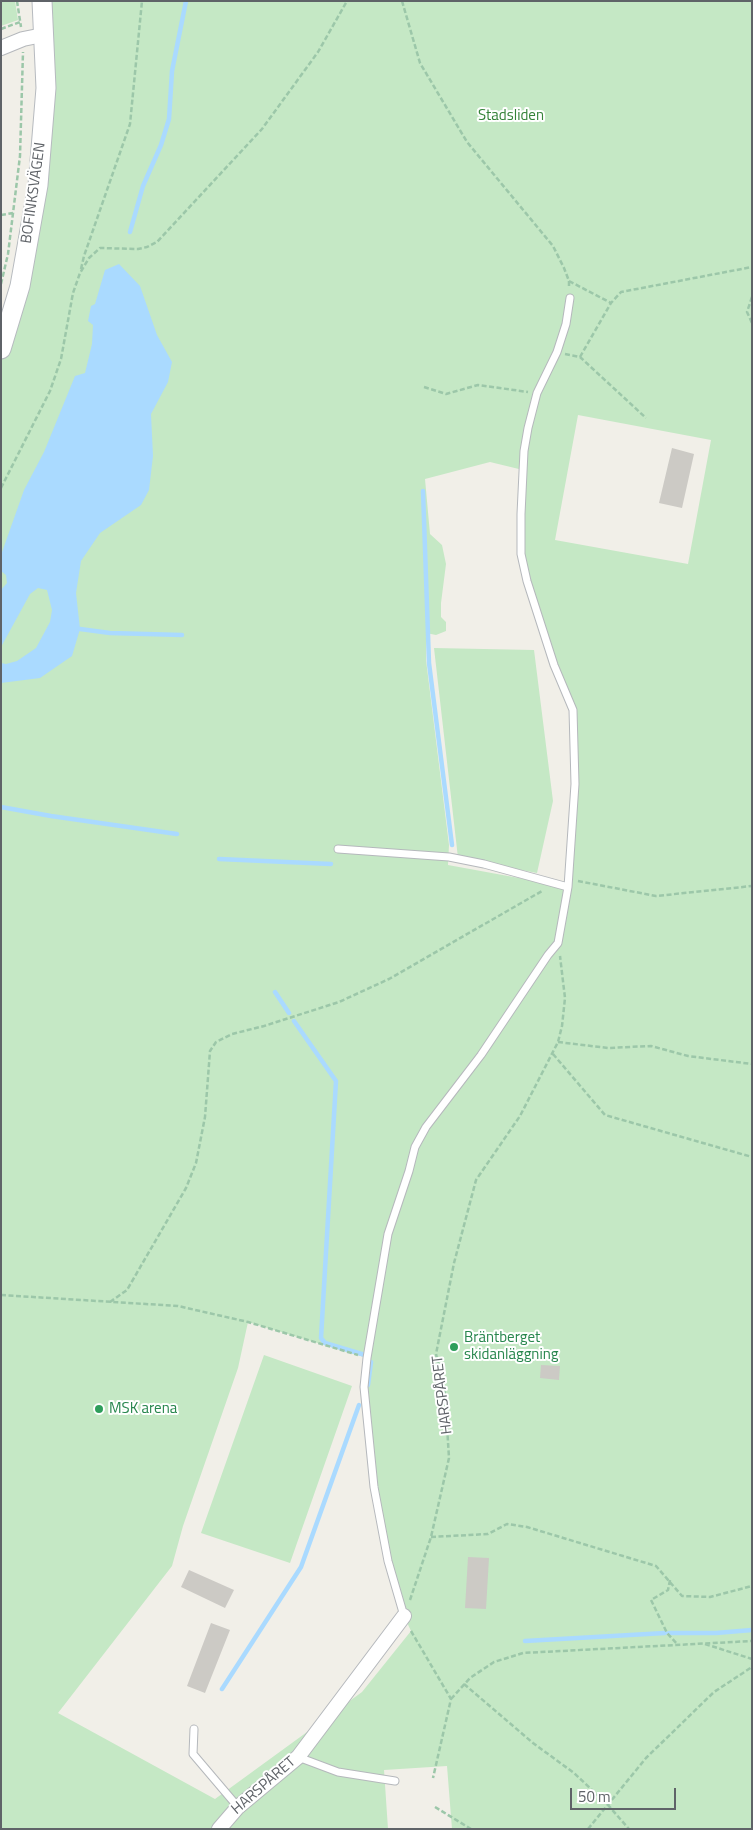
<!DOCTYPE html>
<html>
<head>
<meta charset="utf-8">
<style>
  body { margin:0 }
  #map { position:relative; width:753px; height:1830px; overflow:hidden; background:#f1efe8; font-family:"Titillium Web",sans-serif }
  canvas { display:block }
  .frame { position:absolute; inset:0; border:2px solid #5f6368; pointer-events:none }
  .scale { position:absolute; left:570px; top:1788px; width:106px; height:22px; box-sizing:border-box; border:2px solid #5f6368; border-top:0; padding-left:6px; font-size:15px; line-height:18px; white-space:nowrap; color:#5f6368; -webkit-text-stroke:4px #fff; paint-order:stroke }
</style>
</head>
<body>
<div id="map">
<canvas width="753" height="1830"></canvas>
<div class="frame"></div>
<div class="scale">50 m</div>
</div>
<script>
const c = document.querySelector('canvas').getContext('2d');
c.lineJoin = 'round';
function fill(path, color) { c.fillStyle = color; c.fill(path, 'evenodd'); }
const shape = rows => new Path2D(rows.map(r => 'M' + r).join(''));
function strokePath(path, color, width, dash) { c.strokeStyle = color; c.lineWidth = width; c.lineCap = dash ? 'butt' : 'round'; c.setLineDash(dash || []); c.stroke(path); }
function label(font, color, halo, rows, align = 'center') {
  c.font = font + ' "Titillium Web",sans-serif'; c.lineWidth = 4; c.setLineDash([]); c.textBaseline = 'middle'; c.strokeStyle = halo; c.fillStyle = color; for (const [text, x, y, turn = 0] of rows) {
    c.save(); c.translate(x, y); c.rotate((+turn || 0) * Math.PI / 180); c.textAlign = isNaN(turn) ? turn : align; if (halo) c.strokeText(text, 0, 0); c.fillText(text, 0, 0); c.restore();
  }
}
const green = shape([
  [1,1,15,1,18,20,1,26],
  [42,1,752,1,752,1829,452,1829,447,1766,384,1770,388,1829,1,1829,1,349,38,185],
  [578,415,711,440,688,564,555,540],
  [490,462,523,470,521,554,554,665,573,710,575,784,568,887,448,865,449,845,426,660,426,633,436,635,446,631,446,622,441,617,441,603,446,564,442,545,430,534,425,479],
  [248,1322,367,1358,364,1387,374,1487,404,1616,411,1631,362,1692,215,1799,58,1713,172,1566,183,1526,238,1368],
  [434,648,534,650,553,801,537,873,458,858],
  [264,1355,352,1386,290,1563,201,1533]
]);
const water = shape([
  [119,264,140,286,157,335,172,362,168,382,151,414,153,456,149,490,141,505,100,533,81,561,76,593,80,629,72,656,40,678,1,683,1,663,6,664,17,661,36,648,50,622,52,610,47,590,38,588,30,594,1,647,1,590,7,583,6,575,1,571,1,555,24,490,44,452,75,376,85,373,92,344,93,325,88,321,91,306,95,304,105,270]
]);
const stream = shape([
  [130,232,143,186,161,145,169,119,172,71,186,1],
  [423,491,429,663,452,845],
  [80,629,110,633,182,635],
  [1,807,51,816,177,834],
  [219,859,331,864],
  [275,992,289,1013],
  [294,1021,336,1081,321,1338,325,1343,365,1355],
  [368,1385,371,1362],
  [669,1633,716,1633,752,1630],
  [525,1641,665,1633],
  [222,1689,301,1567,359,1405]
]);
const building = shape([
  [672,448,694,454,682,508,659,503],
  [541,1365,560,1366,559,1380,540,1378],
  [468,1557,489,1558,486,1609,465,1608],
  [189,1570,234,1590,225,1608,181,1587],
  [211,1623,230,1630,205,1693,187,1686]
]);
const path = shape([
  [17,1,21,27],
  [402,1,420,63,467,142,553,246,564,268,569,281,569,287],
  [1,29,20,22],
  [1,215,13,213],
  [81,269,84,256,130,124,142,1],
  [569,281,611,303],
  [1,284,8,254,20,156,23,52],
  [752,297,747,312,752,323],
  [565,354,580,357,646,418],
  [580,357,611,303,621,292,752,267],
  [424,387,446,394,478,385,528,392],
  [1,488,50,391,61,359,73,293,80,273,89,258,100,248,138,249,147,247,157,242,262,129,318,52,347,1],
  [578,881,656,896,752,886],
  [558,1042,608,1048,651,1046,688,1056,752,1064],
  [553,1054,605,1115,752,1157],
  [1,1295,178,1306,248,1322,358,1355],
  [110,1302,127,1290,186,1188,196,1163,205,1117,210,1051,216,1042,232,1034,264,1026,339,1002,389,979,542,891],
  [431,1537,488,1534,507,1524,527,1527,656,1566,682,1596,710,1597,752,1586],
  [670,1580,668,1590,651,1600,667,1633,678,1645],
  [410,1600,431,1537,449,1458,445,1394,436,1354,454,1263,476,1180,520,1116,558,1042,562,1026,565,998,560,956],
  [411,1631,451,1699,433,1778],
  [705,1644,752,1659],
  [464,1684,533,1743,574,1773,608,1805,629,1829],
  [451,1699,470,1678,494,1662,523,1653,752,1641],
  [435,1807,471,1829],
  [588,1829,646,1758,714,1692,752,1667]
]);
const lane = shape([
  [338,849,449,857,484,864,568,887],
  [404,1616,388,1561,374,1487,364,1387,367,1358,388,1234,409,1171,415,1147,426,1127,481,1055,548,955,558,943,568,887,575,784,573,710,554,665,527,581,521,554,521,514,524,451,528,428,537,393,557,352,566,324,570,298],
  [194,1729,193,1754,238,1807],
  [298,1757,338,1772,395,1781]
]);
const street = shape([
  [1,48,23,39,43,35],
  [219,1829,238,1807,298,1757,404,1616]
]);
const secondary = shape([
  [1,349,20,286,38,185,46,88,42,1]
]);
const markers = [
  [454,1347,5,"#2e9e5b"],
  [99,1409,5,"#2e9e5b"]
];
const parkNames = [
  ["Stadsliden",511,116]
];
const streetNames = [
  ["BOFINKSVÄGEN",34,193,-82],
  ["HARSPÅRET",443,1395,-97],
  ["HARSPÅRET",264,1786,-41]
];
const leisureNames = [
  ["Bräntberget",464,1338],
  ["skidanläggning",464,1355],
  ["MSK arena",109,1409]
];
fill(green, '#c5e8c5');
fill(water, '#aadaff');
strokePath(stream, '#aadaff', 4.5);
fill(building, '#cccac5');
strokePath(lane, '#b5b8bc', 9);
strokePath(street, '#b5b8bc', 16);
strokePath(secondary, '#b6babf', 21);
strokePath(path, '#9cc7a9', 2.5, [5, 2.5]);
strokePath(lane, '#fff', 7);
strokePath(street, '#fff', 14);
strokePath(secondary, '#fff', 19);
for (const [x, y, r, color] of markers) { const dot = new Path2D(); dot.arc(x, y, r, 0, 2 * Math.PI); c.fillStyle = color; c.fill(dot); strokePath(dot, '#fff', 2); }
label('15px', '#348238', '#fff', parkNames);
label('15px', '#5f6368', '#fff', streetNames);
label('15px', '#27864d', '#fff', leisureNames, 'left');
</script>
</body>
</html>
